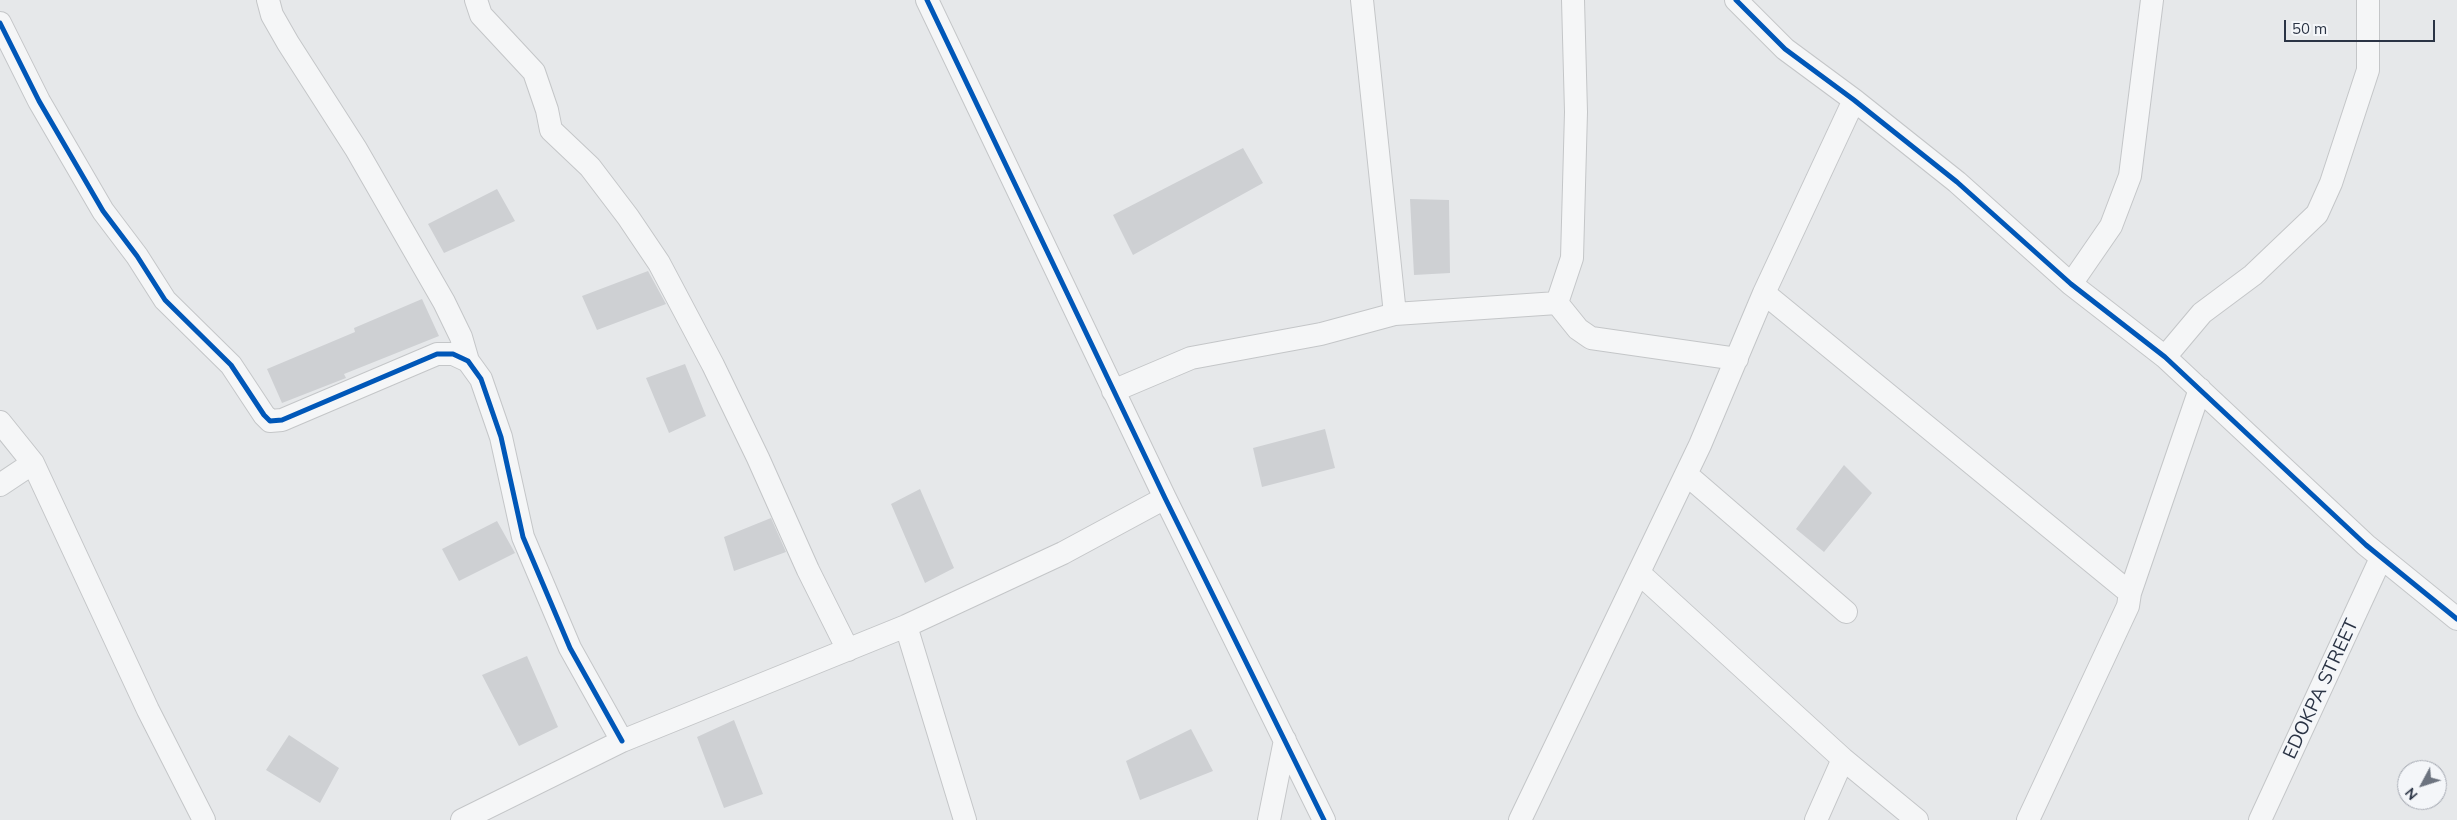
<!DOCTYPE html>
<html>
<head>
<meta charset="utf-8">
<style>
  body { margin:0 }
  #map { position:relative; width:2457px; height:820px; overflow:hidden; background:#e6e8ea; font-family:Mulish,sans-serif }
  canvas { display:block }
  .north { position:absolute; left:2397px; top:760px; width:50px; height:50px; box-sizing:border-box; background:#f4f6f9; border:1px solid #a4a8b1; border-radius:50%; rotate:230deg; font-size:14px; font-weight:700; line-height:20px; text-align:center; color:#2b3445 }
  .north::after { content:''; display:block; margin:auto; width:18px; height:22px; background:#6c737f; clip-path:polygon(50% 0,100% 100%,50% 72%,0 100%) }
  .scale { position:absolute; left:2284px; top:20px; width:151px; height:22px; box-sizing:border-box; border:2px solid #2b3445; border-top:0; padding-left:6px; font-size:15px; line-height:18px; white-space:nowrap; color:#2b3445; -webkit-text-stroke:4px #f4f6f9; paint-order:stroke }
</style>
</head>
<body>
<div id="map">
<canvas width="2457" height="820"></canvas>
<div class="north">N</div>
<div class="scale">50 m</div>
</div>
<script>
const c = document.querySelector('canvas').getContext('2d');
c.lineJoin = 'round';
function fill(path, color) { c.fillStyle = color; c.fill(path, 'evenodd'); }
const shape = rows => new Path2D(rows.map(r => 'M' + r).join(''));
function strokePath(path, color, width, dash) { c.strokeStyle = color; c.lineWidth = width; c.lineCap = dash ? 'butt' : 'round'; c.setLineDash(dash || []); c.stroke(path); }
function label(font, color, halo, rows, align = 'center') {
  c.font = font + ' Mulish,sans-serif'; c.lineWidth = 4.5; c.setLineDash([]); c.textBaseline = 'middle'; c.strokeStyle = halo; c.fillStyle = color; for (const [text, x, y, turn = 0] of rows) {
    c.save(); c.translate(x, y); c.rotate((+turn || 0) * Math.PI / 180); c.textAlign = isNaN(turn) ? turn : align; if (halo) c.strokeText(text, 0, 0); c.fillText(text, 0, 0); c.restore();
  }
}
const building = shape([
  [1243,148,1263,183,1133,255,1113,215],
  [497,189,515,221,444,253,428,224],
  [1410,199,1449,200,1450,273,1414,275],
  [648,271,666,304,597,330,582,296],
  [422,299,439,336,344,374,346,378,282,403,267,369,355,332,354,328],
  [685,364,706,416,669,433,646,378],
  [1325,429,1335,468,1262,487,1253,448],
  [1844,465,1872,493,1824,552,1796,529],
  [920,489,954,568,925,583,891,504],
  [771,518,786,552,734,571,724,537],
  [497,521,515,553,459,581,442,549],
  [527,656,558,727,519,746,482,675],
  [734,720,763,794,724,808,697,737],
  [1191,729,1213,771,1140,800,1126,761],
  [289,735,339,768,320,803,266,770]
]);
const minor = shape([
  [268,0,272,15,288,43,356,149,444,302,461,337,468,361],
  [476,0,481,15,534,72,547,110,551,130,590,167,628,217,659,263,713,365,758,458,808,570,848,650],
  [927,0,1165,498,1324,820],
  [1362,0,1395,314],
  [1736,0,1785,49,1854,100,1957,182,2071,284,2165,357,2366,545,2457,619],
  [0,23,39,101,103,211,137,256,165,300,231,365,264,415,270,421,282,420,437,354,453,354,468,361,481,379,501,437,523,537,570,648,622,741],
  [2071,284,2111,226,2130,176,2152,0],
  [1764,293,2130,593],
  [1557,303,1572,258,1576,112,1573,0],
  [1557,303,1578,329,1591,338,1737,359],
  [2165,357,2202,313,2253,275,2317,214,2331,183,2368,70,2368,0],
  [1113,391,1191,358,1321,334,1395,314,1557,303],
  [0,422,33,463,148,710,204,820],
  [1686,474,1846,612],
  [0,485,33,463],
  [1639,573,1843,759,1917,820],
  [906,626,965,820],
  [462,820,622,741,906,626,1063,553,1165,498],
  [1269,820,1285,740],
  [1520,820,1700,445,1764,293,1854,100],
  [1816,820,1843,759],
  [2028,820,2128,606,2130,593,2200,389],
  [2260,820,2381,558]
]);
const cycleway = shape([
  [927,0,1165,498,1324,820],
  [1736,0,1785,49,1854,100,1957,182,2071,284,2165,357,2366,545,2457,619],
  [0,23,39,101,103,211,137,256,165,300,231,365,264,415,270,421,282,420,437,354,453,354,468,361,481,379,501,437,523,537,570,648,622,741]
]);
const streetNames = [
  ["EDOKPA STREET",2321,689,-65]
];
fill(building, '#ced0d3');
strokePath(minor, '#c4c6c8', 24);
strokePath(minor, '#f5f6f7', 22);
strokePath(cycleway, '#0057b8', 5);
label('19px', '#2b3445', '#f4f6f9', streetNames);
</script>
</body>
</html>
